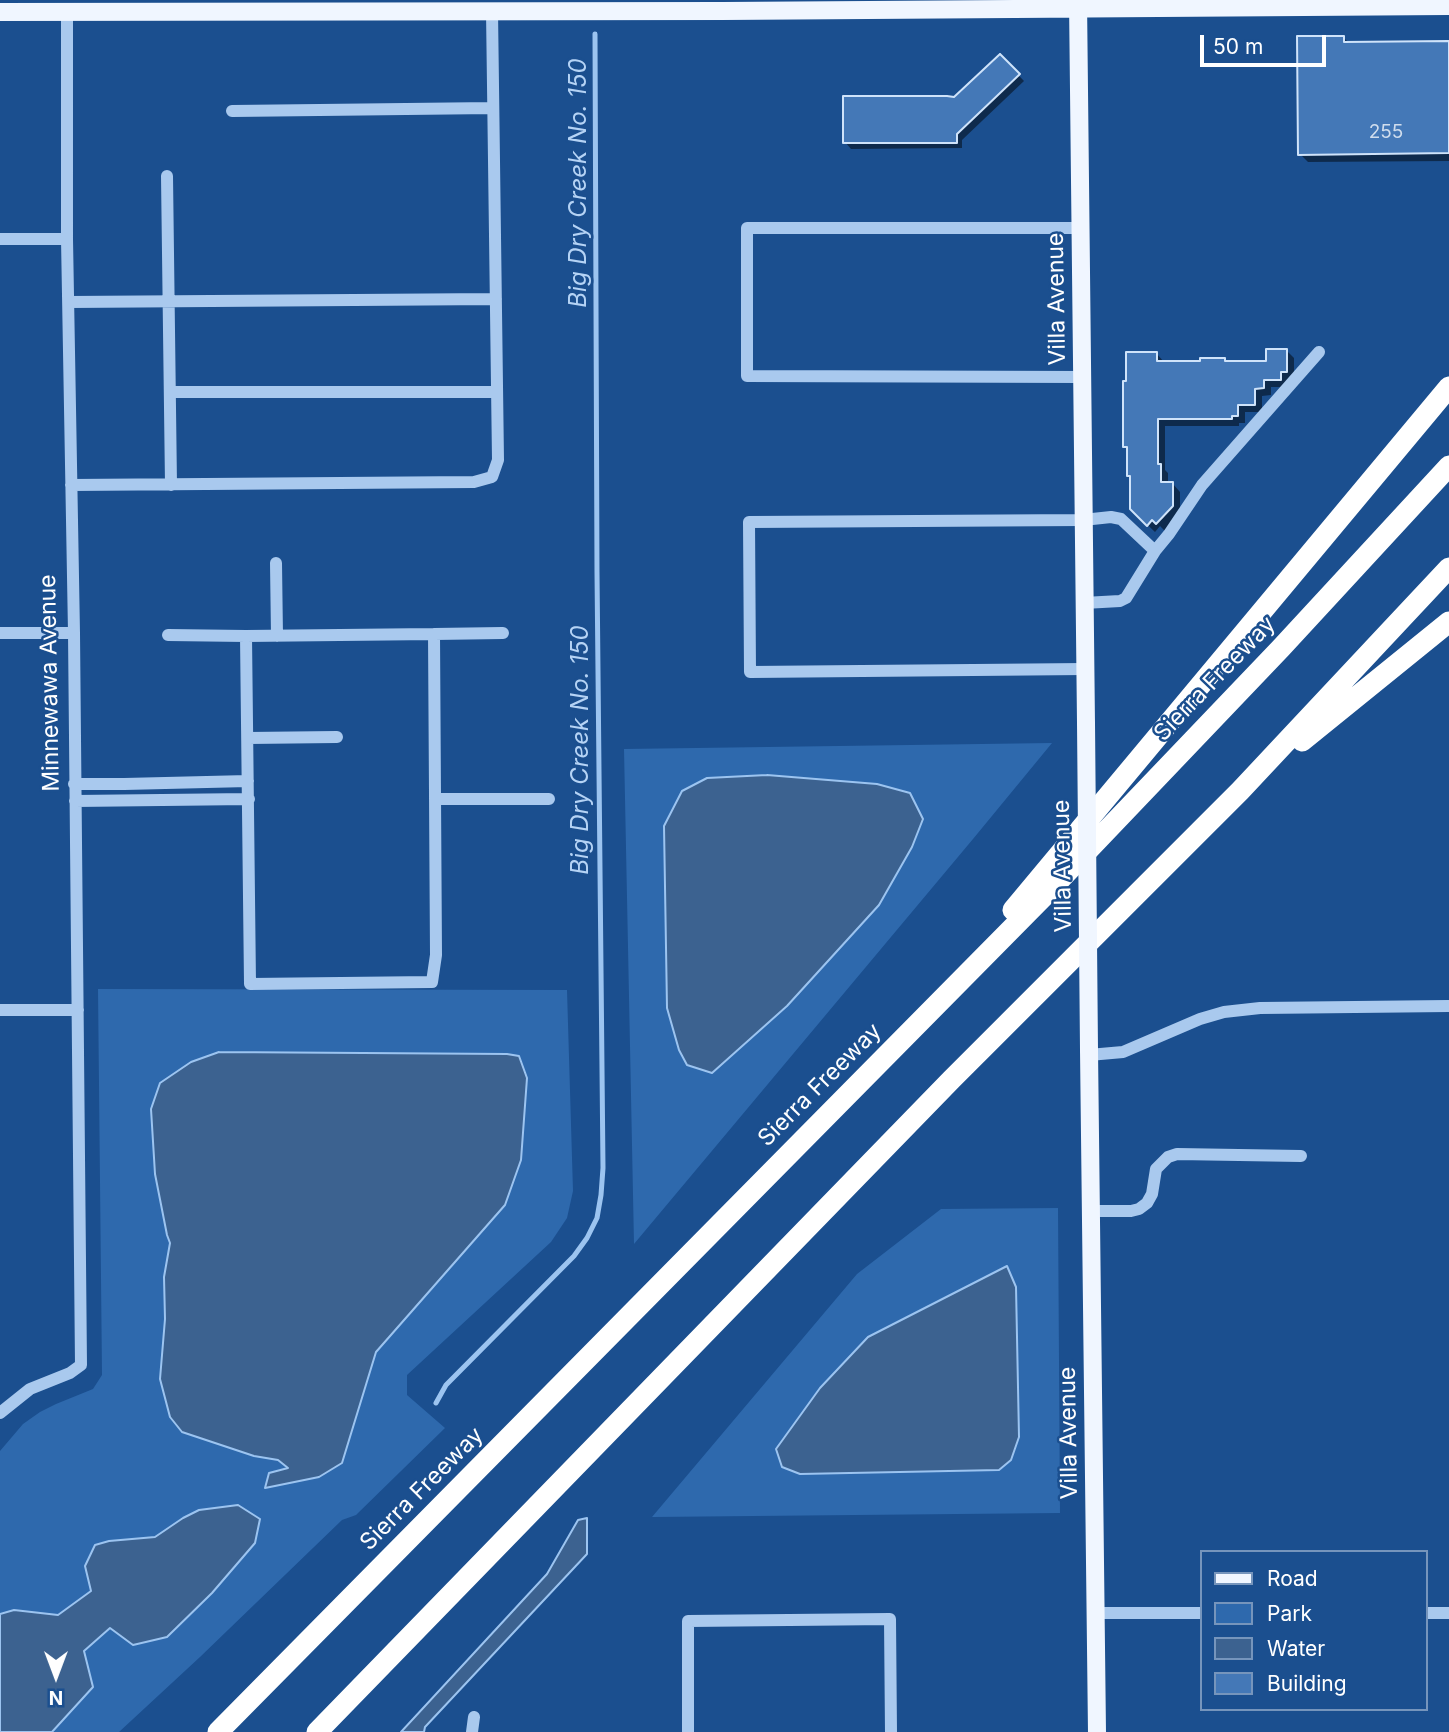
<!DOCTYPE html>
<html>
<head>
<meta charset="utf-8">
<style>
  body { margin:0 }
  #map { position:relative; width:1449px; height:1732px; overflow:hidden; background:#1b4f8f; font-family:Inter,sans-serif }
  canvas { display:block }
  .legend { position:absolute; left:1200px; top:1550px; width:228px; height:161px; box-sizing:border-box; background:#1b4f8f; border:2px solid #7695bc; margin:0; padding:9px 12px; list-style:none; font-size:21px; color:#fff }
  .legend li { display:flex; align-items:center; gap:14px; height:35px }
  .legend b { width:35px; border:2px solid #7695bc }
  .north { position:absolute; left:21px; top:1641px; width:70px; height:70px; -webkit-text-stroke:5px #1b4f8f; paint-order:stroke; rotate:180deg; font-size:19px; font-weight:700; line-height:28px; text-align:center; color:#fff }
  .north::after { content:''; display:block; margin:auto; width:24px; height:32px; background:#fff; clip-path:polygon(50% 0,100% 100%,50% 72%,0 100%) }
  .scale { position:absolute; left:1200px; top:35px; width:126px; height:32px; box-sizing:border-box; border:4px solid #fff; border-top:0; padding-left:9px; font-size:21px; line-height:24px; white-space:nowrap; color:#fff; -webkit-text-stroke:5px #1b4f8f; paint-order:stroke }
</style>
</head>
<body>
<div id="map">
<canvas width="1449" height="1732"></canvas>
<ul class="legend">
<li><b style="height:9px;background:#f0f6ff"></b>Road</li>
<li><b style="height:19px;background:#2e69ad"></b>Park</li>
<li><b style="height:19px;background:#3c6290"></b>Water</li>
<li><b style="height:19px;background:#4478b7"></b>Building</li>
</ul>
<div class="north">N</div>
<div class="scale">50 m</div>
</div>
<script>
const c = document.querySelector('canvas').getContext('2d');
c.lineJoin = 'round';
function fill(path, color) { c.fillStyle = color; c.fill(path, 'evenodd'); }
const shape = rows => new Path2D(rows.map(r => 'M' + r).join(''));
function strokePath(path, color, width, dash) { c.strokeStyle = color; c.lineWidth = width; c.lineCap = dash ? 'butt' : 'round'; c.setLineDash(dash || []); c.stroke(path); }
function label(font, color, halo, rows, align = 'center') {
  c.font = font + ' Inter,sans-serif'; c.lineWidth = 5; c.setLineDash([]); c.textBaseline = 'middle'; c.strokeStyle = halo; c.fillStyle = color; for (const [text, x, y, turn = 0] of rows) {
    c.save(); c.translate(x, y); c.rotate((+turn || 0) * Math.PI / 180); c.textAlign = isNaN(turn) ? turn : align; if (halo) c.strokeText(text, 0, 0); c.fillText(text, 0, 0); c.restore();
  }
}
const green = shape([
  [1052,743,973,839,634,1244,624,749],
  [98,989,567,990,573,1191,567,1218,551,1242,407,1375,407,1395,445,1428,356,1515,342,1520,200,1657,119,1732,0,1732,0,1451,23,1424,40,1412,56,1404,93,1389,102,1375],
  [1058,1208,1060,1513,652,1517,857,1274,941,1209]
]);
const water = shape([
  [767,775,877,784,910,793,923,819,912,847,879,905,787,1006,712,1073,687,1065,679,1050,667,1008,664,826,682,791,707,778,767,775],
  [219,1052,507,1054,519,1056,527,1078,521,1160,505,1205,376,1352,342,1463,319,1477,265,1488,269,1473,288,1468,278,1460,254,1456,182,1432,170,1417,160,1379,165,1319,164,1277,170,1243,167,1235,155,1174,151,1109,160,1083,191,1062,219,1052],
  [1007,1266,1016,1287,1019,1437,1011,1460,999,1470,800,1474,782,1467,776,1449,820,1388,868,1337,1007,1266],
  [238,1505,260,1519,255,1543,212,1593,167,1637,133,1645,110,1628,84,1651,93,1687,52,1732,0,1732,0,1614,14,1610,58,1615,91,1591,85,1566,95,1545,109,1541,155,1537,183,1518,199,1510,238,1505],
  [587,1518,587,1554,425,1727,424,1732,401,1732,547,1574,578,1520,587,1518]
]);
const shadow = shape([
  [1343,37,1349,43,1449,43,1449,161,1308,162,1300,154],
  [1000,56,1024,81,962,140,962,148,851,149,845,142,954,99],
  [1286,350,1294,358,1294,379,1288,387,1271,387,1271,395,1262,396,1262,412,1245,412,1245,423,1239,423,1239,426,1165,426,1165,470,1168,473,1168,484,1173,484,1180,492,1180,514,1165,531,1160,526,1155,532,1131,509,1131,477,1129,450,1125,447,1157,354,1164,362,1202,363,1224,359,1228,363,1268,363]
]);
const stream = shape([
  [436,1403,446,1385,574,1256,587,1238,597,1218,601,1195,603,1168,597,572,595,34]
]);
const building = shape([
  [1297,36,1344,36,1344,42,1449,41,1449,153,1298,155,1297,36],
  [1000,54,1020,74,957,134,957,143,843,143,843,96,947,96,954,97,1000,54],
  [1266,349,1287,349,1287,372,1281,372,1281,380,1264,380,1264,388,1255,389,1255,405,1238,405,1238,416,1232,416,1232,419,1158,419,1158,464,1161,464,1161,482,1173,482,1173,506,1156,524,1152,520,1147,526,1130,509,1130,476,1127,476,1127,447,1123,447,1123,381,1126,381,1126,352,1157,352,1157,361,1200,361,1200,358,1225,358,1225,361,1266,361,1266,349]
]);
const minor = shape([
  [232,111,493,108],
  [167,176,171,485],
  [1080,228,747,228,747,376,1082,377],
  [0,239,67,239],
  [69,302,496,299],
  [170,392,497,392],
  [71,485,474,482,492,477,498,460,492,11],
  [1155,551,1169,534,1202,485,1319,352],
  [276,563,277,636],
  [1084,603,1120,601,1126,598,1155,551,1121,519,1111,517,1083,520,749,522,750,672,1085,669],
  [0,633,74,633],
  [434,634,436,955,432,982,250,984,246,636,434,634],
  [434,634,503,633],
  [168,635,246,636],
  [248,738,337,737],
  [74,784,124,784,248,781],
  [435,799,549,799],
  [75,801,249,799],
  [0,1010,78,1010],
  [1089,1055,1123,1052,1200,1019,1224,1012,1260,1008,1449,1006],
  [1090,1211,1131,1211,1139,1209,1147,1203,1152,1194,1156,1169,1168,1157,1177,1154,1301,1156],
  [0,1413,30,1389,70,1373,81,1365,74,633,67,239,67,13],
  [1096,1613,1202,1613],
  [1426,1613,1449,1613],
  [472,1732,474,1717],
  [688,1732,688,1621,890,1619,891,1732]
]);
const major = shape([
  [1078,0,1086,723],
  [0,12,723,11,1449,6],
  [1089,1050,1097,1732]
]);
const highway = shape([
  [1302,741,1449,622],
  [1013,910,1449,387],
  [218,1732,1048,892,1281,648,1449,466],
  [317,1732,951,1080,1240,791,1449,568]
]);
const majorBridge = shape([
  [1086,723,1089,1050]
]);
const numberNames = [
  ["255",1386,132]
];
const streetNames = [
  ["Villa Avenue",1057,299,-91],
  ["Sierra Freeway",1215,679,-46],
  ["Minnewawa Avenue",50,683,-91],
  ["Villa Avenue",1063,866,-91],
  ["Sierra Freeway",820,1085,-45],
  ["Villa Avenue",1069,1433,-91],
  ["Sierra Freeway",422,1489,-45]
];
const waterNames = [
  ["Big Dry Creek No. 150",579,183,-90],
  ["Big Dry Creek No. 150",581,750,-90]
];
fill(green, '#2e69ad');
fill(water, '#3c6290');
strokePath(water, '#9cc4f0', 2);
fill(shadow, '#0007');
strokePath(stream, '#9cc4f0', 5);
fill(building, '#4478b7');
strokePath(building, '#cfe3fa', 2);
strokePath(minor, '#a9c9ee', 12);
strokePath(major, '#f0f6ff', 18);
strokePath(highway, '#fff', 21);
strokePath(majorBridge, '#f0f6ff', 18);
label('19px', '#d0dded', null, numberNames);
label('23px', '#fff', '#1b4f8f', streetNames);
label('italic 24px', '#b5d3f5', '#1b4f8f', waterNames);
</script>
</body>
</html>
